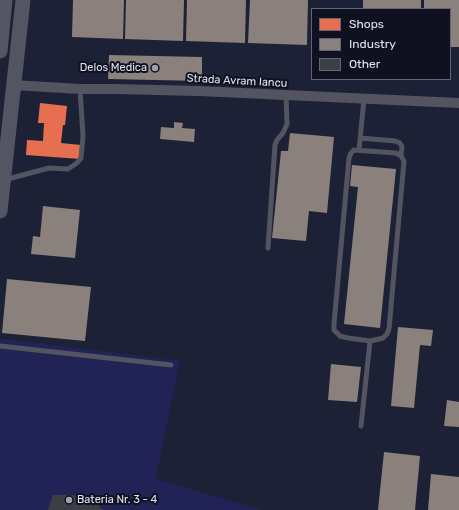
<!DOCTYPE html>
<html>
<head>
<meta charset="utf-8">
<style>
  body { margin:0 }
  #map { position:relative; width:459px; height:510px; overflow:hidden; background:#1c1e27; font-family:Rubik,sans-serif }
  canvas { display:block }
  .legend { position:absolute; left:311px; top:8px; width:140px; height:72px; box-sizing:border-box; background:#0f1121; border:1px solid #636574; margin:0; padding:5px 7px; list-style:none; font-size:12px; color:#e2e4f0 }
  .legend li { display:flex; align-items:center; gap:8px; height:20px }
  .legend b { width:20px; border:1px solid #636574 }
</style>
</head>
<body>
<div id="map">
<canvas width="459" height="510"></canvas>
<ul class="legend">
<li><b style="height:11px;background:#e76f51"></b>Shops</li>
<li><b style="height:11px;background:#8a817c"></b>Industry</li>
<li><b style="height:11px;background:#3c3e46"></b>Other</li>
</ul>
</div>
<script>
const c = document.querySelector('canvas').getContext('2d');
c.lineJoin = 'round';
function fill(path, color) { c.fillStyle = color; c.fill(path, 'evenodd'); }
const shape = rows => new Path2D(rows.map(r => 'M' + r).join(''));
function strokePath(path, color, width, dash) { c.strokeStyle = color; c.lineWidth = width; c.lineCap = dash ? 'butt' : 'round'; c.setLineDash(dash || []); c.stroke(path); }
function label(font, color, halo, rows, align = 'center') {
  c.font = font + ' Rubik,sans-serif'; c.lineWidth = 4; c.setLineDash([]); c.textBaseline = 'middle'; c.strokeStyle = halo; c.fillStyle = color; for (const [text, x, y, turn = 0] of rows) {
    c.save(); c.translate(x, y); c.rotate((+turn || 0) * Math.PI / 180); c.textAlign = isNaN(turn) ? turn : align; if (halo) c.strokeText(text, 0, 0); c.fillText(text, 0, 0); c.restore();
  }
}
const built = shape([
  [5,0,459,0,459,510,263,510,156,480,180,361,0,338,0,51],
  [312,9,450,9,450,79,312,79]
]);
const green = shape([
  [0,338,180,361,156,479,263,510,0,510]
]);
const shops = shape([
  [40,103,67,106,65,125,63,125,61,143,81,145,80,159,26,155,27,140,43,141,44,123,38,123]
]);
const industry = shape([
  [73,0,124,0,123,39,72,37],
  [126,0,184,0,183,41,125,39],
  [187,0,246,0,245,43,186,41],
  [250,0,308,0,307,45,248,43],
  [363,0,421,0,421,9,363,9],
  [424,0,459,0,459,47,450,47,450,9,424,9],
  [109,55,202,57,202,81,108,79],
  [174,122,183,123,182,128,195,129,194,142,160,139,161,127,174,128],
  [290,133,334,137,327,213,309,211,306,241,272,238,281,151,288,151],
  [352,165,396,169,380,328,344,324,358,187,350,186],
  [43,206,80,210,75,258,31,254,33,236,40,237],
  [7,279,91,287,85,341,2,333],
  [398,327,433,330,431,346,420,345,414,408,391,406],
  [331,364,361,367,357,402,328,400],
  [447,400,459,402,459,427,444,426],
  [384,452,420,456,415,510,378,510],
  [431,474,459,477,459,510,428,510]
]);
const building = shape([
  [53,495,75,495,97,504,103,510,48,510]
]);
const lane = shape([
  [360,138,395,141,400,143,402,147,401,156],
  [354,150,396,153,401,156,404,161,389,329,387,334,383,338,379,339,370,341,348,338,340,336,334,330,334,324,349,158,351,153,354,150],
  [359,150,364,99],
  [4,180,49,168,68,169,77,163,81,158,83,136,80,89],
  [268,248,275,145,277,140,283,133,287,124,286,96],
  [0,346,171,365],
  [361,426,370,341]
]);
const street = shape([
  [13,85,80,89,115,89,199,91,459,103]
]);
const primary = shape([
  [0,51,5,0],
  [0,211,23,0]
]);
const markers = [
  [155,68,4,"#9d9faa"],
  [69,500,4,"#9d9faa"]
];
const poiNames = [
  ["Delos Medica",147,68],
  ["Bateria Nr. 3 - 4",77,500,"left"]
];
const streetNames = [
  ["Strada Avram Iancu",237,81,3]
];
fill(built, '#1d2135');
fill(green, '#212356');
fill(shops, '#e76f51');
fill(industry, '#8a817c');
fill(building, '#3c3e46');
strokePath(lane, '#53545f', 5);
strokePath(street, '#53545f', 10);
strokePath(primary, '#535563', 15);
for (const [x, y, r, color] of markers) { const dot = new Path2D(); dot.arc(x, y, r, 0, 2 * Math.PI); c.fillStyle = color; c.fill(dot); strokePath(dot, '#0f1121', 1.5); }
label('11px', '#e2e4f0', '#0f1121', poiNames, 'right');
label('11px', '#e2e4f0', '#0f1121', streetNames);
</script>
</body>
</html>
